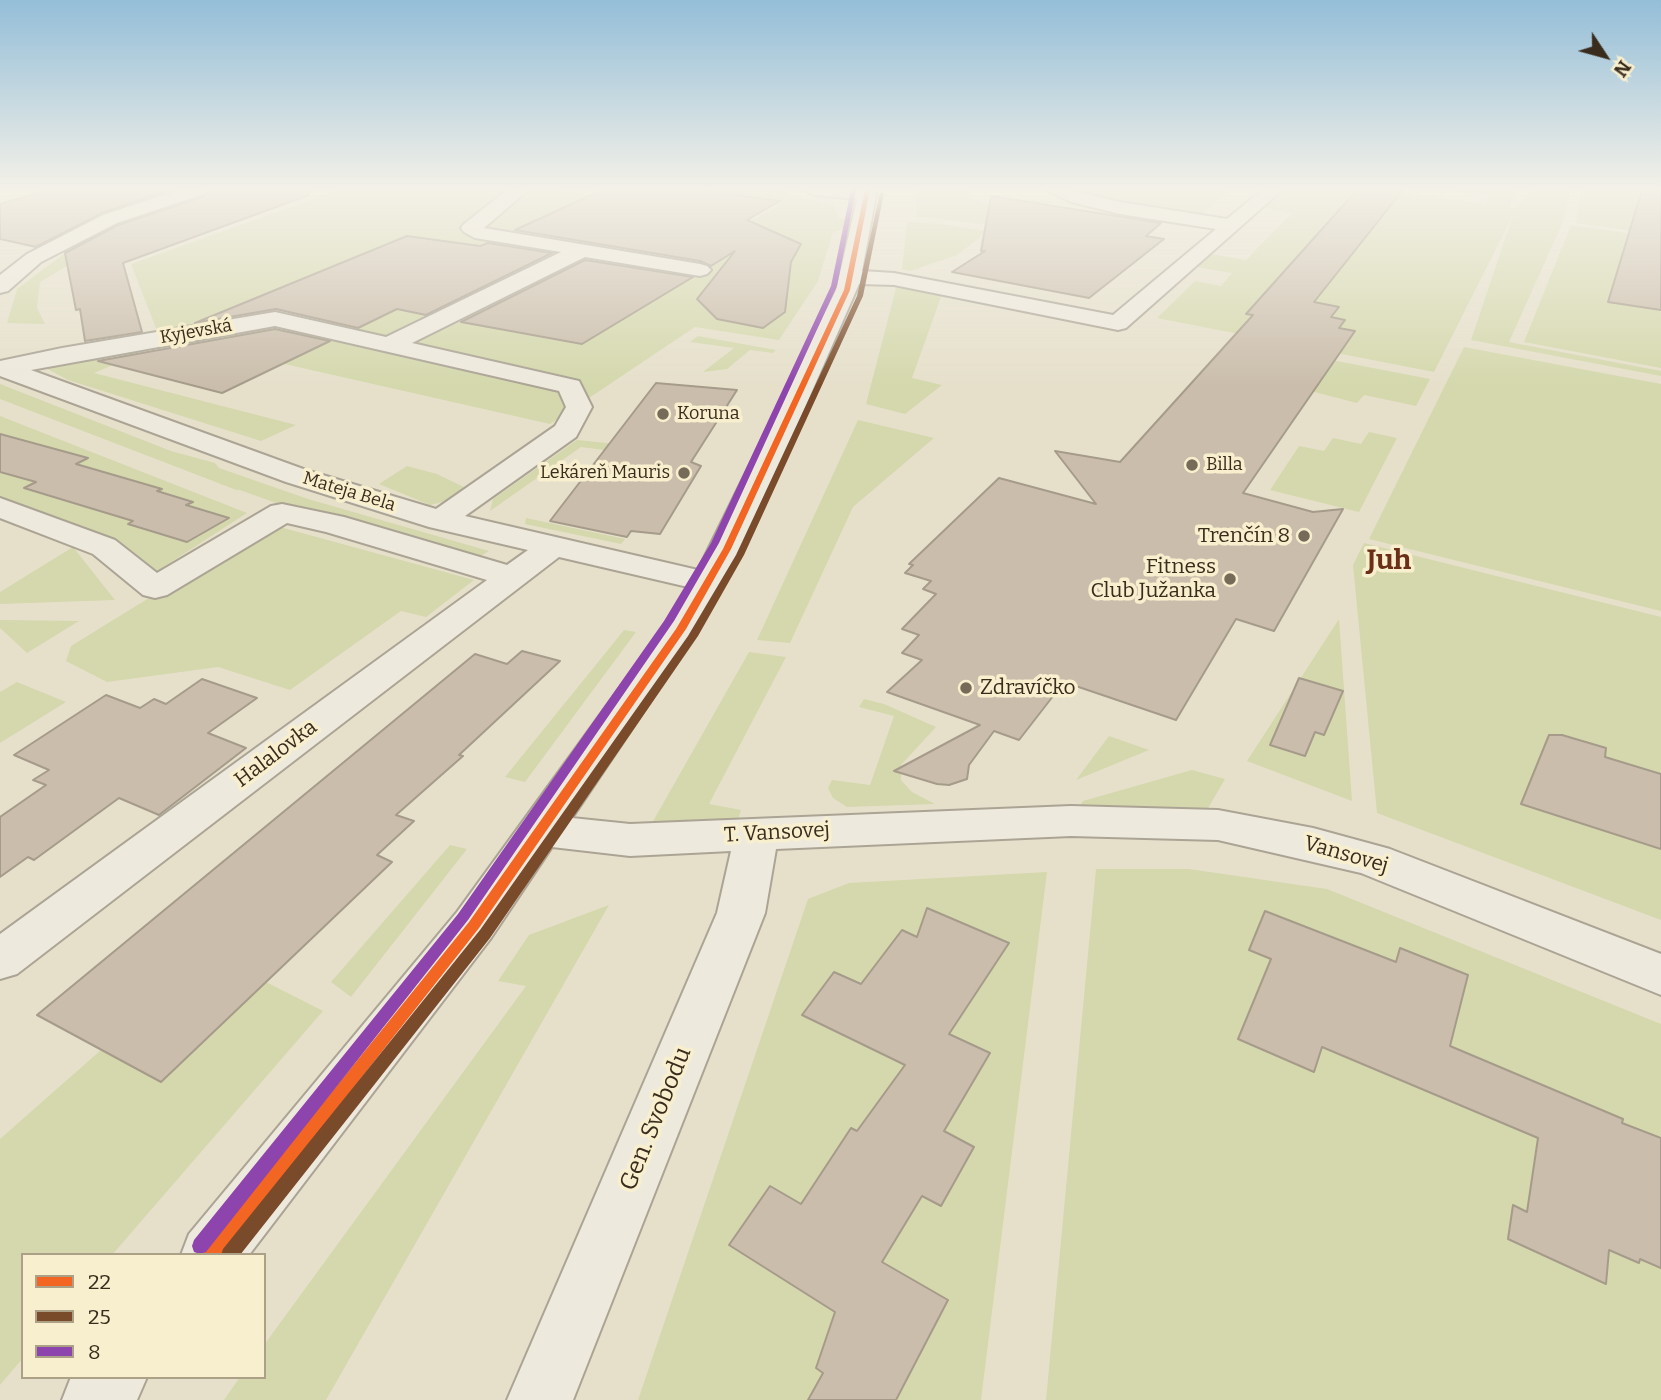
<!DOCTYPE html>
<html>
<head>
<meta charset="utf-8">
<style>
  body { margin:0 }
  #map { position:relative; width:1661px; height:1400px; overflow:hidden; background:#e6e0cb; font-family:Bitter,serif }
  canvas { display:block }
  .legend { position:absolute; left:21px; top:1253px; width:245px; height:126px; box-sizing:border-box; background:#f8efcf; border:2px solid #aca187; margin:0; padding:9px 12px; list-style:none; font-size:21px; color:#3a2c1c }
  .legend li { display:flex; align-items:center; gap:14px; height:35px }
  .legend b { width:35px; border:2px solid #aca187 }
  .north { position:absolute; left:1570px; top:21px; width:70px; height:70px; -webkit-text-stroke:5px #f8efcf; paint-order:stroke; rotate:126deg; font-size:19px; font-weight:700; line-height:28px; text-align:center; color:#3a2c1c }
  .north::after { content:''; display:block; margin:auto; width:24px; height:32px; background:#3a2c1c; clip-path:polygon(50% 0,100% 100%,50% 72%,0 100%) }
</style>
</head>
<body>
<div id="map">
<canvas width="1661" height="1400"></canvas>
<ul class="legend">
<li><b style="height:9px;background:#f26522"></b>22</li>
<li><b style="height:9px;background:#7a4b2a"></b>25</li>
<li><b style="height:9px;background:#8e44ad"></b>8</li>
</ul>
<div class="north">N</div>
</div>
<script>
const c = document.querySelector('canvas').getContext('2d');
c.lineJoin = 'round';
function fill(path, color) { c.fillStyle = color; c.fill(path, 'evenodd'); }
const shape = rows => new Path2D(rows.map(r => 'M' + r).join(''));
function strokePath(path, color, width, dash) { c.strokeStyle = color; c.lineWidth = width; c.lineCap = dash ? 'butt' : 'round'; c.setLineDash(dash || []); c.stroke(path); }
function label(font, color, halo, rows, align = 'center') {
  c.font = font + ' Bitter,serif'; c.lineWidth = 7; c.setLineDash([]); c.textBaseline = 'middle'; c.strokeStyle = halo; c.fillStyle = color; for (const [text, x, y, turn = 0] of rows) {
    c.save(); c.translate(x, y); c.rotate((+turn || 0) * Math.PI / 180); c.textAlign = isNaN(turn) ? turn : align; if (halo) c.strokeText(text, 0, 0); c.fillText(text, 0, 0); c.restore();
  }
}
const green = shape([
  [338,190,559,190,754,219,778,206,743,196,705,190,785,190,790,195,833,205,839,213,838,218,853,221,850,227,833,232,818,281,779,340,695,327,550,424,236,353,227,357,165,343,94,373,296,425,261,441,68,380,42,366,159,336,131,264],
  [915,190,968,190,971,198,996,206,991,198,1054,201,1013,227,917,217],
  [1066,190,1230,190,1197,218,1092,198],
  [1283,190,1384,190,1485,204,1489,196,1446,190,1518,190,1510,207,1515,209,1532,190,1571,190,1563,222,1509,342,1661,371,1661,376,1471,340,1513,215,1434,372,1157,318,1195,281,1221,286,1232,273,1196,267,1211,254,1246,260,1292,213,1264,208],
  [1581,190,1661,190,1661,235,1576,223],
  [907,222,940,224,988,231,957,255,910,271,902,269],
  [1571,225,1661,238,1661,368,1524,342],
  [89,235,113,239,40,282,37,308,45,324,7,323,17,289],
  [896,288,914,288,942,294,912,378,942,385,905,414,866,404],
  [698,336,776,350,773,353,750,350,727,369,703,372,734,348,690,342],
  [1464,347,1661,384,1661,611,1369,539],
  [1311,356,1430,379,1416,406,1364,395,1357,403,1291,386],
  [0,384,171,451,215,463,219,468,308,499,489,551,474,560,293,509,237,489,239,491,0,399],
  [0,416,247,513,151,575,115,542,0,496],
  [858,420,934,438,853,507,790,643,757,640],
  [1369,432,1397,438,1359,512,1270,490,1299,446,1324,451,1333,438,1361,444],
  [577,440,696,452,689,461,581,447,490,511,493,499],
  [407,466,437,474,468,489,459,498,430,505,379,484],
  [526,518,625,539,621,544,525,524],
  [269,524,474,580,426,617,401,611,290,690,218,667,107,682,66,661,71,646],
  [1364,543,1661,617,1661,920,1377,813,1353,565],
  [73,547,115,600,0,604,0,592],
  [1339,619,1352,801,1247,761],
  [0,620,79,621,27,653,0,628],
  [624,630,636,632,525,782,505,777],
  [749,652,786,657,709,804,741,810,736,827,652,823],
  [17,682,66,702,0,743,0,692],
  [864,699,884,704,936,727,901,765,901,780,912,792,935,804,847,807,833,798,828,788,832,780,870,785,894,716,859,707],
  [1109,736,1149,750,1076,780],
  [1192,770,1225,779,1207,810,1077,811,1083,801],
  [450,845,467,849,351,997,331,982],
  [1096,869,1189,869,1327,889,1661,1024,1661,1400,1046,1400],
  [1047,872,981,1400,638,1400,808,899,849,883],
  [609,905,326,1400,224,1400,240,1377,264,1377,264,1345,526,986,498,981,529,935],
  [266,982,323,1011,112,1255,23,1255,23,1358,0,1385,0,1139,101,1050,161,1082]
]);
const building = shape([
  [48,190,169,190,102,213,36,247,0,239,0,204,48,190],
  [209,190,308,190,309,195,123,263,142,332,85,341,80,309,76,310,65,253,118,225,205,196,209,190],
  [602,190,698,190,780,201,747,220,801,244,791,262,785,312,763,328,717,319,697,299,735,251,711,266,700,261,515,230,602,190],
  [1357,190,1403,190,1314,302,1339,307,1331,317,1345,320,1339,328,1355,331,1243,493,1313,512,1343,509,1274,631,1236,619,1176,720,1064,682,1019,740,994,731,969,765,967,779,949,785,937,784,894,771,980,725,887,692,922,660,902,653,919,635,902,629,936,594,923,589,931,581,905,573,913,565,909,564,999,478,1096,504,1055,451,1120,462,1253,315,1246,314,1357,190],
  [1642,190,1661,190,1661,310,1608,302,1642,190],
  [991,196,1161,223,1146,236,1164,239,1089,298,952,272,985,251,981,251,991,196],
  [407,236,480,246,488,243,552,253,426,315,397,309,358,328,276,309,195,323,407,236],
  [585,260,693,277,582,344,461,322,585,260],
  [275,329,330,341,222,393,98,361,275,329],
  [656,383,737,390,691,462,701,466,660,534,631,531,627,537,550,521,656,383],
  [0,434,88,458,76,464,162,489,157,491,193,502,186,505,229,518,187,542,128,524,133,521,24,488,36,482,0,472,0,434],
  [522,651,560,661,459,755,463,756,396,815,414,821,377,855,392,862,161,1082,37,1015,475,654,507,664,522,651],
  [1299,678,1343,691,1324,735,1315,732,1305,756,1270,745,1299,678],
  [202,679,257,698,208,733,246,748,159,815,119,798,34,860,28,857,0,877,0,817,46,785,33,780,49,770,14,755,106,695,140,708,154,699,166,704,202,679],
  [1549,735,1562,735,1606,748,1605,757,1661,774,1661,849,1521,804,1549,735],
  [927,908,1009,943,949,1034,990,1053,944,1131,974,1147,941,1206,922,1196,882,1262,948,1300,896,1400,808,1400,823,1373,816,1368,835,1312,729,1245,770,1186,801,1204,851,1128,857,1131,905,1065,802,1015,834,972,861,984,902,930,917,937,927,908],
  [1265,911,1396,962,1400,948,1468,975,1450,1046,1623,1119,1622,1123,1661,1138,1661,1268,1640,1259,1639,1263,1609,1250,1606,1284,1508,1239,1513,1205,1527,1212,1538,1138,1322,1047,1314,1072,1238,1039,1271,959,1249,950,1265,911]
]);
const minor = shape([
  [179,190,207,190,204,194,117,223,41,262,8,291,0,293,0,275,27,254,103,215,179,190],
  [507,190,528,190,484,228,700,264,707,266,711,270,707,274,700,276,585,257,412,343,579,381,592,407,576,437,465,516,698,570,836,290,857,199,813,195,804,190,877,190,862,271,894,273,1113,315,1216,229,1120,214,1071,202,1046,190,1071,190,1120,202,1227,219,1262,190,1282,190,1126,328,1118,330,894,285,859,284,743,549,699,629,572,818,630,824,1071,806,1218,810,1313,828,1390,849,1661,954,1661,995,1361,873,1218,840,1071,836,776,849,765,913,573,1400,507,1400,717,913,731,851,630,856,552,847,491,938,249,1255,181,1255,189,1234,457,912,664,627,688,587,559,557,17,974,0,979,0,934,487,580,326,532,287,523,167,595,155,598,143,595,93,554,0,518,0,498,115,540,157,573,271,506,282,504,344,517,507,565,528,550,429,527,286,482,0,376,0,361,62,348,275,312,386,337,561,252,475,238,464,232,461,228,464,224,507,190],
  [275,326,559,391,566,407,555,426,436,509,306,470,31,370,275,326],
  [71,1377,147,1377,137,1400,62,1400,71,1377]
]);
const bus1 = shape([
  [865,190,870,190,850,290,731,549,686,629,479,928,222,1255,203,1255,205,1249,469,922,676,629,723,549,844,290,865,190]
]);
const bus2 = shape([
  [882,192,884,193,863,296,744,555,698,636,490,938,240,1255,221,1255,223,1249,480,930,688,636,736,555,857,296,880,193,882,192]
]);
const bus3 = shape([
  [851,190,856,190,837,286,719,543,674,621,468,920,206,1252,200,1254,194,1252,192,1246,194,1240,458,914,664,621,711,543,831,286,851,190]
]);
const markers = [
  [663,414,7,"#766b59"],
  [1192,465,7,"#766b59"],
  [684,473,7,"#766b59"],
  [1304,536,7,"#766b59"],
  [1230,579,7,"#766b59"],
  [966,688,7,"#766b59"]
];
const farStreetnames = [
  ["Kyjevská",196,332,-10],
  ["Mateja Bela",349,492,17]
];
const farPoinames = [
  ["Koruna",677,414],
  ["Billa",1206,465],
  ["Lekáreň Mauris",670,473,"right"]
];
const poiNames = [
  ["Trenčín 8",1290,536],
  ["Fitness",1216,567],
  ["Club Južanka",1216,591],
  ["Zdravíčko",980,688,"left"]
];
const streetNames = [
  ["Halalovka",276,754,-37],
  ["T. Vansovej",777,833,-3],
  ["Vansovej",1346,855,16]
];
const nearStreetnames = [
  ["Gen. Svobodu",656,1119,-68]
];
const districtNames = [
  ["Juh",1389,561]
];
fill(green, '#d4d8ac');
fill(building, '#cabdab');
strokePath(building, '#a69b8a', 2);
strokePath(minor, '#aba495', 4);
fill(minor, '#eee9dd');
fill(bus1, '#f26522');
fill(bus2, '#7a4b2a');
fill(bus3, '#8e44ad');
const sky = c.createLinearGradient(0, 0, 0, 386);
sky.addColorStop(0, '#94bed8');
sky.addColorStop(0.49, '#f4f1e8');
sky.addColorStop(1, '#f4f1e800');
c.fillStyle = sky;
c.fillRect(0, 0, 1661, 386);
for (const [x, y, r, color] of markers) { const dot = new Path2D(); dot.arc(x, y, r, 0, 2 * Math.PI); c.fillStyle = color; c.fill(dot); strokePath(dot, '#f8efcf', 2.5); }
label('18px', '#3a2c1c', '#f8efcf', farStreetnames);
label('18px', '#3a2c1c', '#f8efcf', farPoinames, 'left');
label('21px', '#3a2c1c', '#f8efcf', poiNames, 'right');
label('21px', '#3a2c1c', '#f8efcf', streetNames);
label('24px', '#3a2c1c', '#f8efcf', nearStreetnames);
label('bold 28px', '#6b2e17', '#f8efcf', districtNames);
</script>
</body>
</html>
